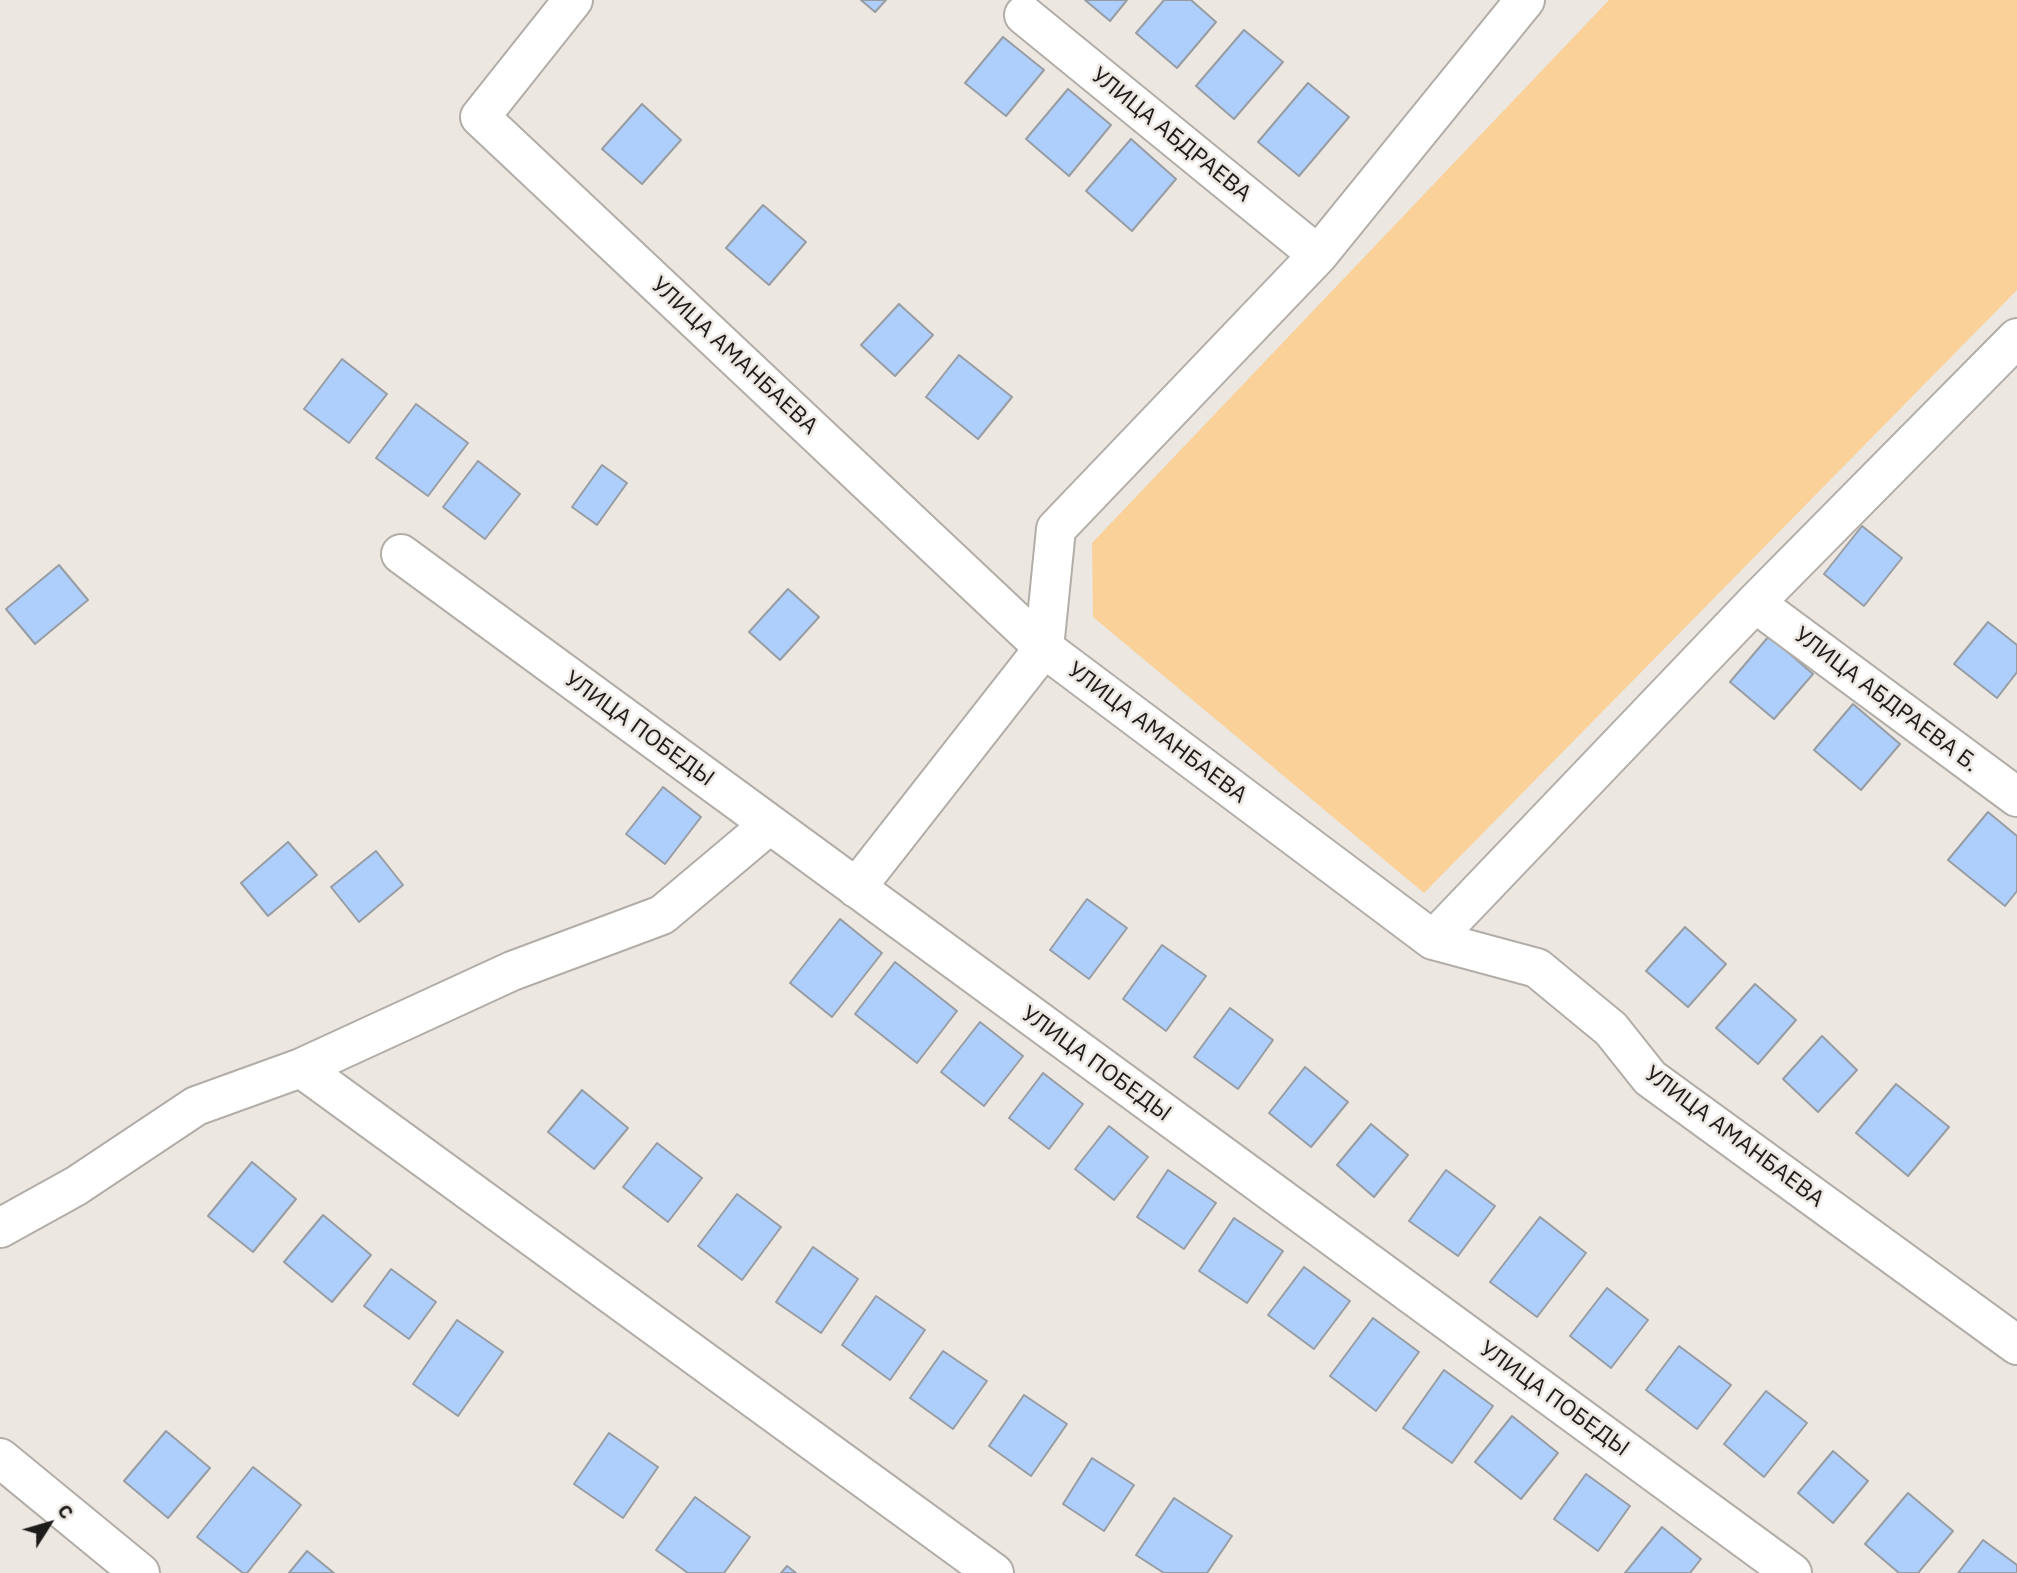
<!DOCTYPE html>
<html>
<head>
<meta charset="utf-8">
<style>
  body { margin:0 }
  #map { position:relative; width:2017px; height:1573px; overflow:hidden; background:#ece7e1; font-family:"IBM Plex Sans",sans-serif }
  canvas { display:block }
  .north { position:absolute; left:14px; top:1489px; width:70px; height:70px; -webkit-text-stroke:5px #ece7e1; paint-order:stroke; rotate:53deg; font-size:19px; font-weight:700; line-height:28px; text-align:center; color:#1e1c1a }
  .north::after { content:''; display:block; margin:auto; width:24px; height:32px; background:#1e1c1a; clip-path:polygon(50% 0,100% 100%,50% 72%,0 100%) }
</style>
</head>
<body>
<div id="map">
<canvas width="2017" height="1573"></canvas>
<div class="north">С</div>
</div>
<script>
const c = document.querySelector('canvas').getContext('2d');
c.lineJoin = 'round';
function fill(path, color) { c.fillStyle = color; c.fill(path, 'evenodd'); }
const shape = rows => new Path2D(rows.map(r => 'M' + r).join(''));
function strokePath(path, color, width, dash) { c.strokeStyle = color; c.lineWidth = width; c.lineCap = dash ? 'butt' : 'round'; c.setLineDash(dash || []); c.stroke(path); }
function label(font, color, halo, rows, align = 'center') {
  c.font = font + ' "IBM Plex Sans",sans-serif'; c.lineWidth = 5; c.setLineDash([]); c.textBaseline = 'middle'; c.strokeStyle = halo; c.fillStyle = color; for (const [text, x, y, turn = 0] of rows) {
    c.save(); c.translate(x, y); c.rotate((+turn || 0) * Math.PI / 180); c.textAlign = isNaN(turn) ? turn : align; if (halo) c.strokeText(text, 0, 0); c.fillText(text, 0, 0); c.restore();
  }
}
const green = shape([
  [1609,0,2017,0,2017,290,1424,893,1093,617,1092,543]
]);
const building = shape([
  [861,0,886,0,875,12,861,0],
  [1085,0,1127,0,1110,21,1085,0],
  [1164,0,1191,0,1216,22,1177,68,1136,33,1164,0],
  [1244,30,1283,62,1234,119,1196,86,1244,30],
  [1003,37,1044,70,1006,116,965,83,1003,37],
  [1308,83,1349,117,1299,176,1258,142,1308,83],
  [1068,89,1111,125,1069,176,1026,139,1068,89],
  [642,104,681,140,642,184,602,149,642,104],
  [1131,139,1176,179,1132,231,1086,191,1131,139],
  [763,205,806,242,769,285,726,248,763,205],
  [899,304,933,335,895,376,861,345,899,304],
  [959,355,1012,397,978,439,926,397,959,355],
  [342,359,387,394,349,443,304,409,342,359],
  [416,404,468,443,428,496,376,458,416,404],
  [478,461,520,494,485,539,443,507,478,461],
  [602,465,627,483,597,525,572,507,602,465],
  [1862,526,1902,558,1864,606,1824,574,1862,526],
  [59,565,88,600,35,644,6,609,59,565],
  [788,589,819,617,780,660,749,632,788,589],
  [1988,622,2017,645,2017,672,1997,698,1954,664,1988,622],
  [1769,636,1813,674,1774,719,1730,682,1769,636],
  [1853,704,1900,744,1861,790,1814,750,1853,704],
  [663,787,701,817,665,864,626,834,663,787],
  [1988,812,2017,836,2017,891,2005,906,1948,860,1988,812],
  [288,842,317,875,268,916,241,883,288,842],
  [376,851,403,885,359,922,331,887,376,851],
  [1087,899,1127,928,1089,979,1050,950,1087,899],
  [840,919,882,953,832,1017,790,983,840,919],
  [1685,927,1726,964,1688,1007,1646,971,1685,927],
  [1162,945,1206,976,1166,1031,1123,999,1162,945],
  [895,962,957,1011,917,1063,855,1014,895,962],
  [1755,984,1796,1020,1758,1064,1716,1028,1755,984],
  [1230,1008,1273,1040,1238,1089,1194,1057,1230,1008],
  [980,1022,1023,1056,984,1106,941,1072,980,1022],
  [1822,1036,1857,1070,1818,1112,1783,1079,1822,1036],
  [1305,1067,1348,1102,1311,1147,1269,1113,1305,1067],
  [1043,1073,1083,1104,1049,1149,1009,1118,1043,1073],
  [1896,1084,1949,1127,1908,1176,1856,1133,1896,1084],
  [582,1090,628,1128,594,1169,548,1132,582,1090],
  [1371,1124,1408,1155,1374,1197,1337,1165,1371,1124],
  [1109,1126,1148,1157,1114,1200,1075,1169,1109,1126],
  [657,1143,702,1178,668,1222,623,1187,657,1143],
  [252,1162,296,1199,253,1252,208,1216,252,1162],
  [1168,1170,1216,1203,1184,1249,1137,1217,1168,1170],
  [1446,1170,1495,1206,1458,1256,1409,1221,1446,1170],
  [737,1194,781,1227,742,1280,698,1246,737,1194],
  [323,1215,371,1255,332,1302,284,1262,323,1215],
  [1540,1217,1586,1253,1537,1317,1490,1282,1540,1217],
  [1234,1218,1283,1251,1247,1303,1199,1271,1234,1218],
  [813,1247,858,1279,821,1333,776,1302,813,1247],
  [1304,1267,1350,1301,1314,1349,1268,1315,1304,1267],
  [391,1269,436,1302,409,1339,364,1306,391,1269],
  [1607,1288,1648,1320,1611,1368,1570,1336,1607,1288],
  [876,1296,925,1330,890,1380,842,1345,876,1296],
  [1373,1318,1419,1352,1376,1411,1330,1376,1373,1318],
  [457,1320,503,1352,458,1416,413,1384,457,1320],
  [1679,1346,1731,1385,1697,1429,1646,1390,1679,1346],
  [943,1351,987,1381,953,1429,910,1398,943,1351],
  [1444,1370,1493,1406,1452,1463,1403,1428,1444,1370],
  [1766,1391,1807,1423,1764,1477,1724,1444,1766,1391],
  [1024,1395,1067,1424,1031,1476,989,1446,1024,1395],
  [1512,1416,1558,1453,1521,1499,1475,1462,1512,1416],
  [166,1431,210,1468,168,1518,124,1481,166,1431],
  [609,1433,658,1467,623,1518,574,1484,609,1433],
  [1833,1451,1868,1481,1833,1523,1798,1493,1833,1451],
  [1092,1458,1134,1485,1104,1531,1063,1504,1092,1458],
  [253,1467,301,1505,247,1573,243,1573,197,1537,253,1467],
  [1586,1474,1630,1506,1598,1551,1554,1519,1586,1474],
  [1908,1493,1953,1531,1918,1573,1899,1573,1865,1544,1908,1493],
  [695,1497,750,1537,724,1573,688,1573,656,1550,695,1497],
  [1174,1498,1232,1536,1207,1573,1164,1573,1136,1555,1174,1498],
  [1662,1527,1701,1559,1690,1573,1625,1573,1662,1527],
  [1983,1540,2017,1565,2017,1573,1958,1573,1983,1540],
  [307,1551,334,1573,289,1573,307,1551],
  [787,1566,796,1573,781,1573,787,1566]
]);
const minor = shape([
  [573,0,480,117,1044,648,1433,940,1537,968,1611,1029,1650,1078,2017,1345],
  [1024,15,1318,255],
  [401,554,1792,1573],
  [1755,603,2017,797],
  [856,888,1044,648,1056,529,1318,255,1525,0],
  [1433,940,1755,603,2017,338],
  [301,1068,994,1573],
  [0,1228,76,1186,196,1106,301,1068,512,971,662,915,769,825],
  [0,1458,140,1573]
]);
const streetNames = [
  ["УЛИЦА АБДРАЕВА",1171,135,39],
  ["УЛИЦА АМАНБАЕВА",734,356,43],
  ["УЛИЦА АБДРАЕВА Б.",1886,700,37],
  ["УЛИЦА ПОБЕДЫ",639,729,36],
  ["УЛИЦА АМАНБАЕВА",1157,733,37],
  ["УЛИЦА ПОБЕДЫ",1096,1064,36],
  ["УЛИЦА АМАНБАЕВА",1734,1137,37],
  ["УЛИЦА ПОБЕДЫ",1554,1399,36]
];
fill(green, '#f9d199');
fill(building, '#aecefc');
strokePath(building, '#989da3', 2);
strokePath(minor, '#b2aea7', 42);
strokePath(minor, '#fff', 38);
label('23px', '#1e1c1a', '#ece7e1', streetNames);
</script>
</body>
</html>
